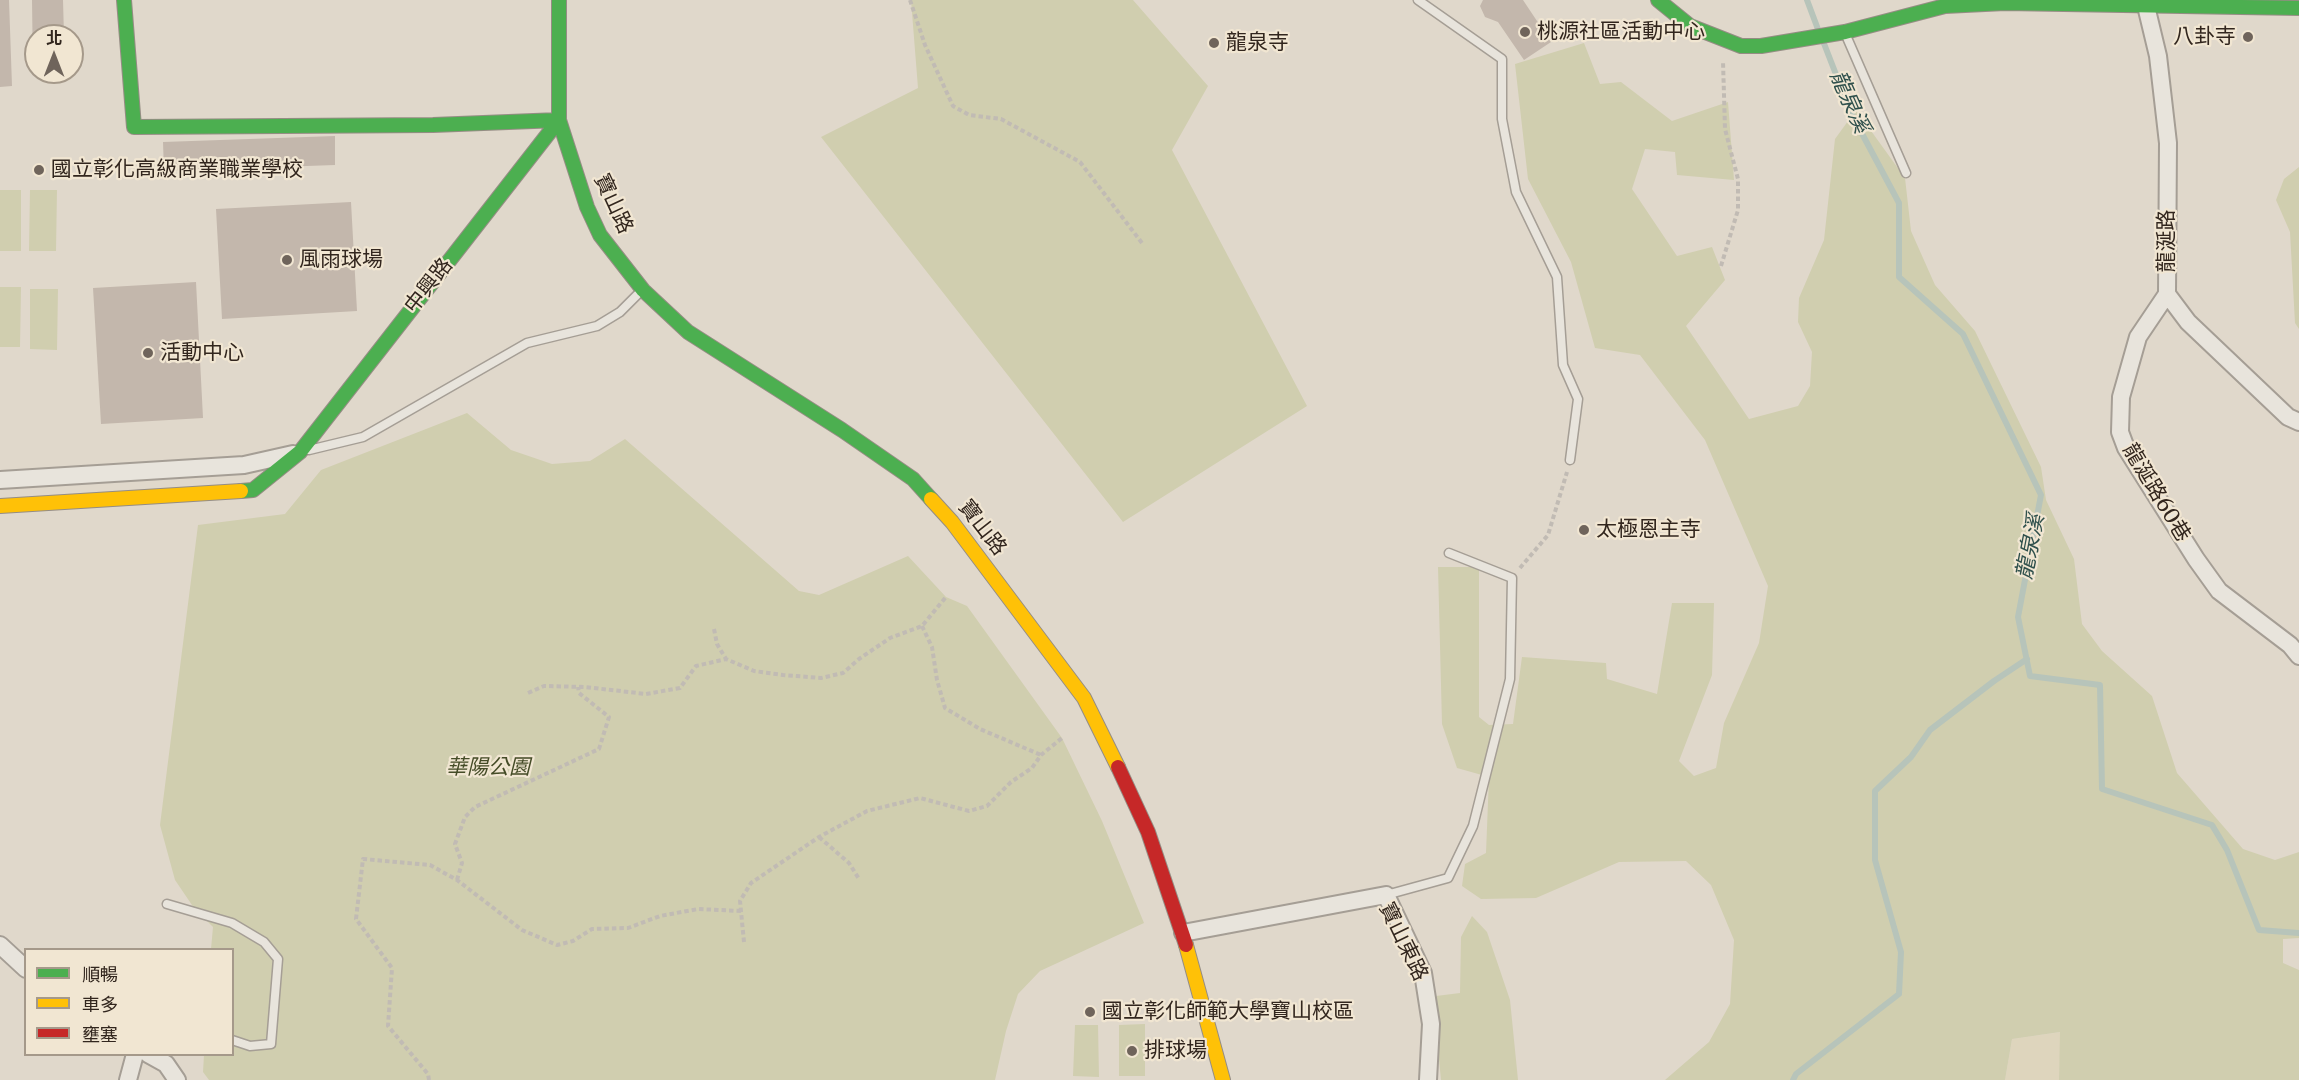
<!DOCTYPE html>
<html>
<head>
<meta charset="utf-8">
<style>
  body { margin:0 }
  #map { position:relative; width:2299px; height:1080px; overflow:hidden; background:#e0d8cb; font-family:Merriweather,"Noto Sans TC",serif }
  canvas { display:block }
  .legend { position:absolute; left:24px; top:948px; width:210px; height:108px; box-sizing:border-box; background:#f1e6d2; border:2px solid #a5998a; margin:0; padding:8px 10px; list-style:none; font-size:18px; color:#32261e }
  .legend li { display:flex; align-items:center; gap:12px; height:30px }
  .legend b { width:30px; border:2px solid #a5998a }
  .north { position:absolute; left:24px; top:24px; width:60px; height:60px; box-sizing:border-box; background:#f1e6d2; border:2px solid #a5998a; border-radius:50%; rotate:0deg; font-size:16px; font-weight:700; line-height:24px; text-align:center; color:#32261e }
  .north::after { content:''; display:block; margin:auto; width:21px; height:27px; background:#6f645b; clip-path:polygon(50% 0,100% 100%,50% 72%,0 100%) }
</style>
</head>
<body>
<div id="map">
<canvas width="2299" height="1080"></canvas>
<ul class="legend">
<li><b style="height:8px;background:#4caf50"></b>順暢</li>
<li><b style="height:8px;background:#ffc107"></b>車多</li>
<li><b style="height:8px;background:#c62828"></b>壅塞</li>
</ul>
<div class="north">北</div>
</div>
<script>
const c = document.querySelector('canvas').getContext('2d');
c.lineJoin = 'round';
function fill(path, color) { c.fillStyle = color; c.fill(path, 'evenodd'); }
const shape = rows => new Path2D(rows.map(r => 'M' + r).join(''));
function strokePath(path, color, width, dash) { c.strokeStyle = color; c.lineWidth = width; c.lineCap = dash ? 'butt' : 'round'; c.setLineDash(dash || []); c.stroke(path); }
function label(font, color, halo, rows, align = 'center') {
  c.font = font + ' Merriweather,"Noto Sans TC",serif'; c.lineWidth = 4.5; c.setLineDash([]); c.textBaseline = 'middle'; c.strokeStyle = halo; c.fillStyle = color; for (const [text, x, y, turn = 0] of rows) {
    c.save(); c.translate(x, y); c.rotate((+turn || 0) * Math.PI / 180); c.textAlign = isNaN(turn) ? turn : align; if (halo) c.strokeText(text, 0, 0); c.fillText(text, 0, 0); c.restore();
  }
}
const farmland = shape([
  [2061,1032,2059,1080,2005,1080,2012,1039]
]);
const green = shape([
  [911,0,1133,0,1208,86,1172,150,1307,406,1123,522,821,137,918,88],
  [1584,43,1600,84,1621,82,1672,121,1728,102,1734,180,1677,175,1675,152,1645,149,1632,189,1677,256,1712,247,1725,280,1686,326,1749,419,1798,406,1810,386,1812,352,1798,322,1799,298,1824,240,1835,139,1856,110,1905,178,1911,231,1935,285,1975,331,2041,467,2046,500,2074,559,2082,624,2102,651,2152,696,2177,773,2243,849,2275,860,2299,852,2299,938,2283,939,2283,963,2299,970,2299,1080,2059,1080,2060,1032,2012,1039,2005,1080,1665,1080,1709,1042,1730,1004,1734,940,1711,885,1686,861,1619,862,1536,898,1481,899,1462,886,1465,864,1486,853,1489,777,1457,768,1442,724,1438,567,1479,567,1479,717,1489,725,1513,724,1522,657,1606,663,1607,679,1657,694,1672,603,1714,603,1712,675,1679,761,1694,776,1716,768,1724,723,1759,643,1768,586,1705,440,1640,355,1595,348,1571,262,1528,179,1515,64],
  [2299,167,2299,329,2295,323,2290,232,2276,200,2284,179],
  [0,190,21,190,21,251,0,251],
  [30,190,57,190,56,251,29,251],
  [0,287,21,287,20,347,0,347],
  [30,289,58,289,57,350,30,349],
  [467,413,511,450,552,464,590,461,625,439,799,591,819,595,908,556,946,597,967,606,1062,738,1102,821,1144,923,1040,971,1018,994,1006,1031,995,1080,209,1080,203,1072,204,1055,232,1054,232,950,211,949,213,927,194,908,175,880,160,825,198,525,285,514,321,470],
  [1472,916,1487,932,1510,1000,1518,1080,1441,1080,1434,1008,1436,996,1460,993,1461,937],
  [1145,1024,1145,1076,1119,1076,1119,1025],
  [1075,1025,1098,1025,1099,1077,1073,1076]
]);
const stream = shape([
  [1807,0,1819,32],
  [1823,41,1851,113,1899,203,1899,277,1963,334,2041,495,2018,617,2030,676,2100,685,2102,789,2212,825,2227,850,2259,930,2299,933],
  [1793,1080,1796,1074,1899,994,1901,952,1875,860,1875,791,1911,757,1930,730,1994,681,2027,659]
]);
const building = shape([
  [0,0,9,0,12,86,0,87],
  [32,0,63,0,64,36,36,36,36,74,33,74],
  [1483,0,1523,0,1551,42,1524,60,1498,22,1485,17,1480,6],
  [335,136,335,165,164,171,163,142],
  [351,202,357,311,222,319,216,209],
  [196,282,203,418,101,424,93,288]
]);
const path = shape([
  [910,0,925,45,953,106,969,115,1001,119,1080,162,1142,243],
  [1721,266,1738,210,1738,179,1725,129,1723,61],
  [1520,568,1548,535,1567,472],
  [922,626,932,647,937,680,945,708,980,729,1041,755],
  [714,629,717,644,726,659],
  [528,693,544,686,585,687,646,694,680,688,696,666,726,659,754,671,783,675,821,678,843,673,859,659,890,638,922,626,946,597],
  [819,837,849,863,859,879],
  [457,880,462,863,455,844,465,817,475,807,599,749,609,717,579,693,578,687],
  [744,942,740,901,751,883,819,837,867,811,920,798,969,811,987,806,1011,782,1032,768,1041,755,1062,738],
  [429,1080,428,1074,388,1026,392,968,356,919,363,859,430,865,457,880,522,930,557,945,573,941,592,929,628,928,660,916,698,909,741,911]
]);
const lane = shape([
  [1418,0,1502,59,1502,119,1516,192,1557,277,1563,365,1578,399,1570,460],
  [1845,33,1906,173],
  [309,450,363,437,527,343,597,326,620,312,642,290],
  [1386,895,1448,878,1473,826,1510,679,1512,578,1449,553],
  [167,904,232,923,264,942,278,959,271,1044,250,1046,232,1040]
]);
const street = shape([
  [2146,6,2158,56,2168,143,2167,294,2188,322,2288,417,2299,422],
  [2167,294,2138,337,2121,397,2120,432,2126,448,2196,559,2219,591,2290,645,2299,656],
  [0,480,244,465,293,454],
  [1183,933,1386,895,1423,973,1431,1024,1428,1080],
  [0,945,26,969],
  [148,1054,166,1064,177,1080],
  [128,1080,135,1054]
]);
const fast = shape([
  [124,0,134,127,433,125,559,120],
  [559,0,559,120,587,207,600,235,643,290,688,332,842,430,913,479,931,499],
  [1658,0,1690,26,1741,46,1761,46,1845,32,1945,6,2005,3,2299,8],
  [241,491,253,490,300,452,559,120]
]);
const slow = shape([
  [931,499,952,522,1084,698,1118,767],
  [0,506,241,491],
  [1186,945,1223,1080]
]);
const jam = shape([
  [1118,767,1148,832,1186,945]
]);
const markers = [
  [1525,32,6,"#6f645b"],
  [2248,37,6,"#6f645b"],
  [1214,43,6,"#6f645b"],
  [39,170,6,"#6f645b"],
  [287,260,6,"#6f645b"],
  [148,353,6,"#6f645b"],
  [1584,530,6,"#6f645b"],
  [1090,1012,6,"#6f645b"],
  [1132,1051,6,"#6f645b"]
];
const poiNames = [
  ["桃源社區活動中心",1537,32],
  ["八卦寺",2236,37,"right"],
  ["龍泉寺",1226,43],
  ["國立彰化高級商業職業學校",51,170],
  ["風雨球場",299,260],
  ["活動中心",160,353],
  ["太極恩主寺",1596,530],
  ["國立彰化師範大學寶山校區",1102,1012],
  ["排球場",1144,1051]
];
const streetNames = [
  ["寶山路",613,204,65],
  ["龍涎路",2167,241,-90],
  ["中興路",429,286,-52],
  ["龍涎路60巷",2156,493,59],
  ["寶山路",982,528,52],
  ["寶山東路",1403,942,64]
];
const parkNames = [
  ["華陽公園",488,768]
];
const waterNames = [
  ["龍泉溪",1849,102,66],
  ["龍泉溪",2031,547,-79]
];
fill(farmland, '#ded5bd');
fill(green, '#d0ceaf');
strokePath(stream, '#b7c4ba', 6);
fill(building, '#c3b7ac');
strokePath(lane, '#a59e95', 11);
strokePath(street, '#a59e95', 20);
strokePath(fast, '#958d84', 16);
strokePath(slow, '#958d84', 16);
strokePath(jam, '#958d84', 16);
strokePath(path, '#c1bbb4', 4, [4.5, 3]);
strokePath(lane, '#e8e4dc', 8);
strokePath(street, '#e8e4dc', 16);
strokePath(fast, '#4caf50', 14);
strokePath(slow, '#ffc107', 14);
strokePath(jam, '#c62828', 14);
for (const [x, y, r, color] of markers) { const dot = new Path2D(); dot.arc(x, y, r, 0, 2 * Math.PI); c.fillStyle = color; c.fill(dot); strokePath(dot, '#f1e6d2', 2); }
label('21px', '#32261e', '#f1e6d2', poiNames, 'left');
label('21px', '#32261e', '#f1e6d2', streetNames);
label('italic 21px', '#454c27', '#f1e6d2', parkNames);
label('italic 22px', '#2f504c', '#f1e6d2', waterNames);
</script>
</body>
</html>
